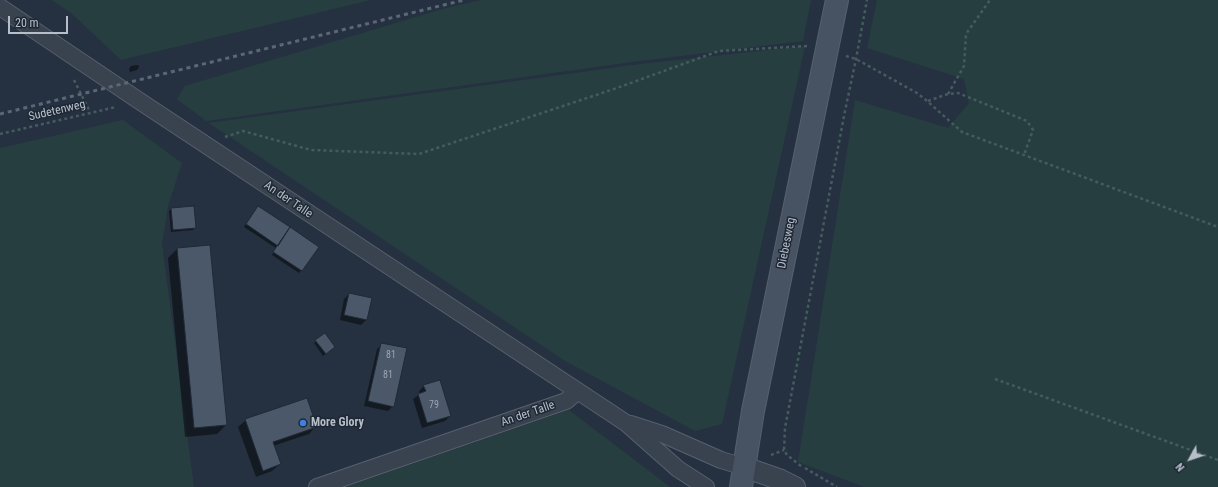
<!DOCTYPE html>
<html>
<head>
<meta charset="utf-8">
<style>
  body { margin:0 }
  #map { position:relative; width:1218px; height:487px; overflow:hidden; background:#253140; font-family:"Roboto Condensed",sans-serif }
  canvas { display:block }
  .north { position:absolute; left:1170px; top:439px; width:40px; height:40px; -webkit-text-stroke:3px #1e2835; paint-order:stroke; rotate:230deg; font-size:11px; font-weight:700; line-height:16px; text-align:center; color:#b6beca }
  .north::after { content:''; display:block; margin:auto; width:14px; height:18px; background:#b6beca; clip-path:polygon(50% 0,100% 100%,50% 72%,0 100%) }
  .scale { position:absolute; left:8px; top:16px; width:60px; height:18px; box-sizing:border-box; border:2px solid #b6beca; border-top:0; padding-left:5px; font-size:12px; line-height:14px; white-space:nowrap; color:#b6beca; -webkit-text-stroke:3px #1e2835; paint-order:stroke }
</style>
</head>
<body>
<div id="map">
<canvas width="1218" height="487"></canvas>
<div class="north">N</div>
<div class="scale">20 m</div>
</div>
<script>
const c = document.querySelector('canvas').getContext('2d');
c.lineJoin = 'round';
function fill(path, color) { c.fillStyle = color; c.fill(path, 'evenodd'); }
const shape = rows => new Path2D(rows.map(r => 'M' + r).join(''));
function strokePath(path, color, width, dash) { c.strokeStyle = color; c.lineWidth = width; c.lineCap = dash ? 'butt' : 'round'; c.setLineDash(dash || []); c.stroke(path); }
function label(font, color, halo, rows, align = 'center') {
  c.font = font + ' "Roboto Condensed",sans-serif'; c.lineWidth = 3; c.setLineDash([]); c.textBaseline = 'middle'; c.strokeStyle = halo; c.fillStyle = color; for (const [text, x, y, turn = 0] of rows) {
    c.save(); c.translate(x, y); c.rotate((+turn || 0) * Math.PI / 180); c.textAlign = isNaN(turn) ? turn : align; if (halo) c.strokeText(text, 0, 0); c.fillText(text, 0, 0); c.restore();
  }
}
const green = shape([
  [52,0,371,0,121,60,70,12],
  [481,0,811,0,803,41,640,61,206,121,177,99,185,86,446,8],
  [877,0,1218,0,1218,487,864,487,798,462,855,100,948,128,969,103,964,79,867,48],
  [805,46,722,424,695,431,565,361,209,123,640,64],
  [123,120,182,163,168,206,162,244,194,487,0,487,0,148],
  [569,410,670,487,345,487]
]);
const shadow = shape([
  [138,65,139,67,137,70,130,72,129,69,131,66],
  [171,209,195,228,193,230,171,232,169,211],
  [256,209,317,247,299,273,272,255,276,248,244,227],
  [177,249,226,425,217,434,185,437,168,258],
  [349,294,371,298,366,320,361,325,340,320,344,299],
  [324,335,334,347,323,356,314,343],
  [382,344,393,406,388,411,364,406,377,349],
  [424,386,450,416,445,421,422,428,413,399,420,394,419,391],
  [246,420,316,426,309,434,273,446,280,464,272,471,256,477,238,427]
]);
const building = shape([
  [194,206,196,228,173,230,171,208,194,206],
  [258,206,290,227,278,246,246,224,258,206],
  [290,227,319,247,302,271,273,252,290,227],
  [210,245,227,425,194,428,177,248,210,245],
  [349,293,372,298,367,320,344,315,349,293],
  [325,333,335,347,326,354,315,340,325,333],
  [381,343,407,348,394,407,368,401,381,343],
  [440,380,451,416,427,423,418,394,426,391,423,385,440,380],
  [307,398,317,427,273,442,281,464,263,471,245,419,307,398]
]);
const path = shape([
  [846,56,856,59,917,93,927,101,962,132,1218,227],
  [74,80,90,112],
  [948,94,964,66,966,34,990,0],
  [928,101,948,94,958,93,1027,121,1033,130,1024,155],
  [0,134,116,107],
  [225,137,243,131,311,150,419,154,617,88,719,51,807,46],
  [995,379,1218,460],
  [771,455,784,450],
  [801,466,787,455,784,450,785,428,845,111,856,59,867,0],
  [805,468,837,487]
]);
const minor = shape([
  [0,7,138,100,626,423,678,469,706,487],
  [631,424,662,434,721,460,744,467],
  [317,487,566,401,578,391]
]);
const tertiary = shape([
  [744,467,781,480,795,487]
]);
const secondary = shape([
  [741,487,753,411,837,0]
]);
const rail = shape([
  [0,114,464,0]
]);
const markers = [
  [303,423,4,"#3f7fe0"]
];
const numberNames = [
  ["81",391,355],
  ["81",388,375],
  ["79",434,405]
];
const streetNames = [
  ["Sudetenweg",57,111,-13],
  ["An der Talle",288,200,34],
  ["Diebesweg",787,243,-79],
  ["An der Talle",528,414,-19]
];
const poiNames = [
  ["More Glory",311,423]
];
fill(green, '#273e41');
fill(shadow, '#0007');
fill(building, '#4b5869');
strokePath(building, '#202a37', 1);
strokePath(minor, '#57616d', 18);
strokePath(tertiary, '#57616d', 22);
strokePath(secondary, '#57616d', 24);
strokePath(path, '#455b5e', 2.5, [3, 3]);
strokePath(minor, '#394350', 16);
strokePath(tertiary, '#394350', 20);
strokePath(secondary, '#475263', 22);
strokePath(rail, '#5b6777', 3, [4, 4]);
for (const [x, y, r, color] of markers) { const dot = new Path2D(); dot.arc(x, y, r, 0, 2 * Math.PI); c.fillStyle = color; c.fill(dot); strokePath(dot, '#1e2835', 1.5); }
label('10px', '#9ba4b2', null, numberNames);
label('12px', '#b6beca', '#1e2835', streetNames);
label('bold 12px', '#b6beca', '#1e2835', poiNames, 'left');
</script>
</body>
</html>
